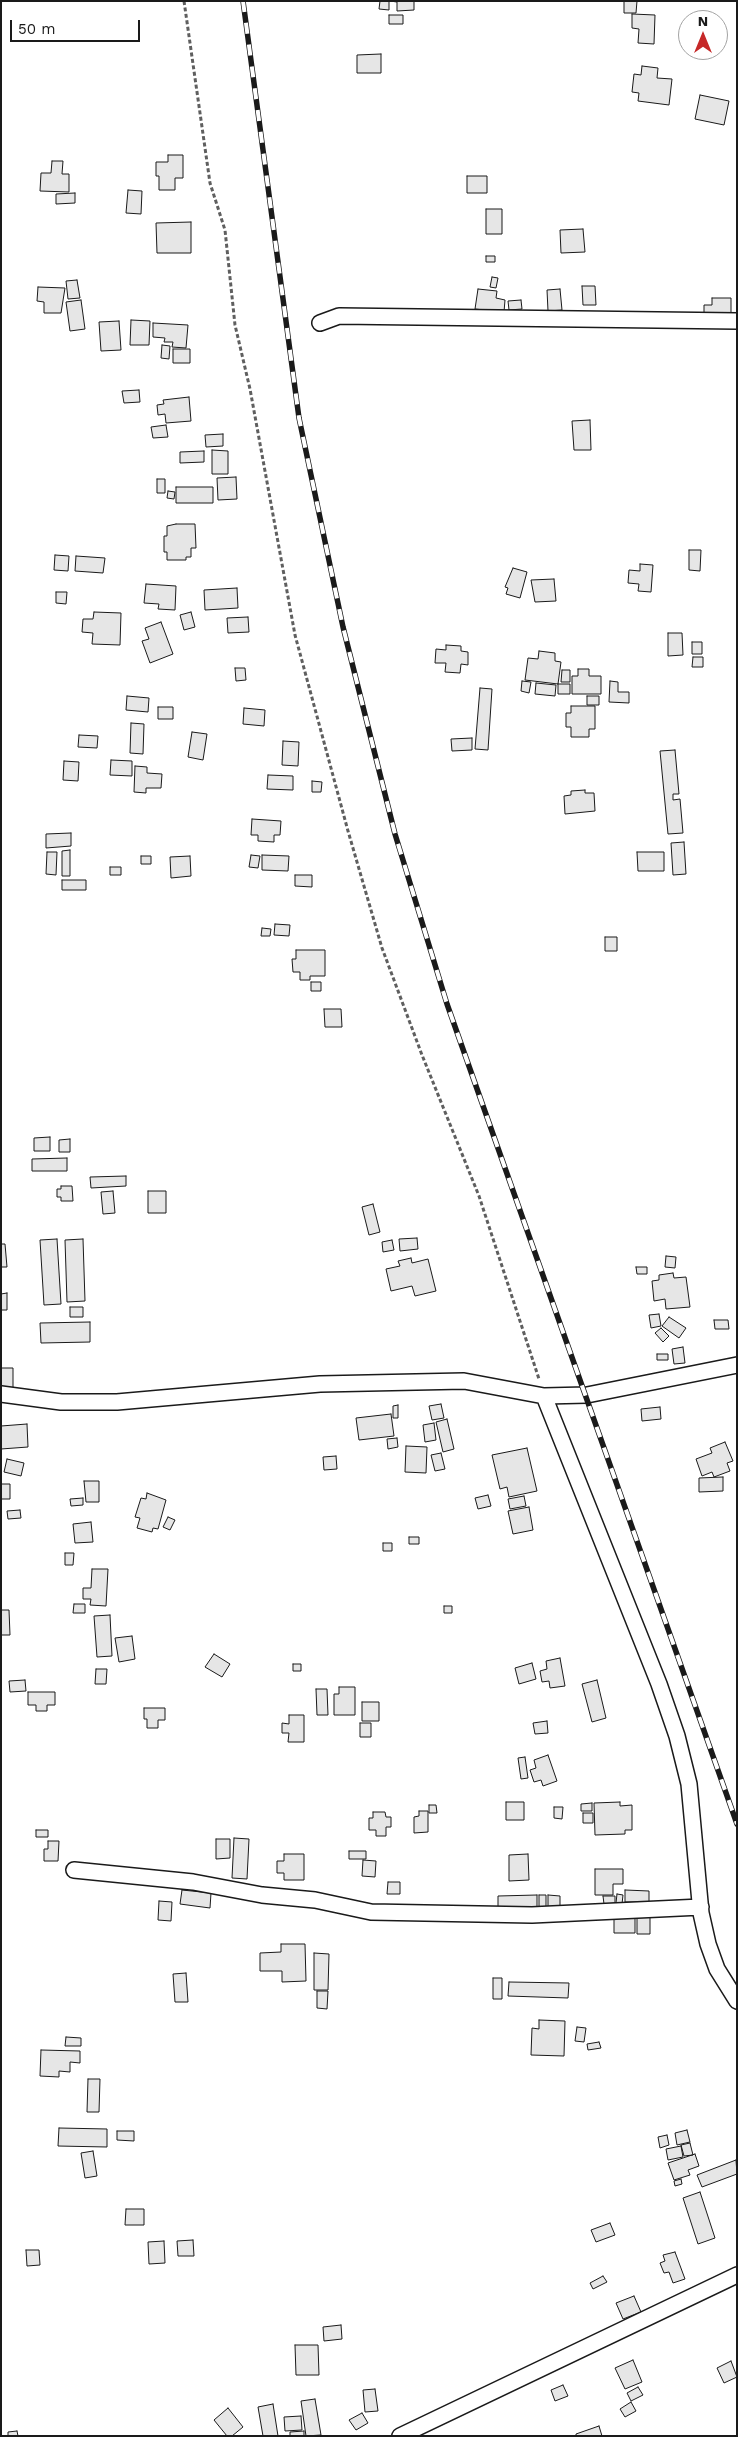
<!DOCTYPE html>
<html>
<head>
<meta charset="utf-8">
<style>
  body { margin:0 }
  #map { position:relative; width:738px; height:2437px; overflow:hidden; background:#fff; font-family:"Work Sans",sans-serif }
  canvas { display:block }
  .frame { position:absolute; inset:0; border:2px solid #1a1a1a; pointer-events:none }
  .north { position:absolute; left:678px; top:10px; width:50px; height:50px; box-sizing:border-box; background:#fff; border:1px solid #a3a3a3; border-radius:50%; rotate:0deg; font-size:14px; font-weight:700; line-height:20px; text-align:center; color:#1a1a1a }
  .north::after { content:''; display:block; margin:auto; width:18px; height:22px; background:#c62828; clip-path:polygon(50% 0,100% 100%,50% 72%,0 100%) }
  .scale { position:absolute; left:10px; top:20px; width:130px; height:22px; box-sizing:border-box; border:2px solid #1a1a1a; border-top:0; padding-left:6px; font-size:15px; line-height:18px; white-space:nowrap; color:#1a1a1a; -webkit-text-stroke:4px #fff; paint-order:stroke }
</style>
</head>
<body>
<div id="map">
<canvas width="738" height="2437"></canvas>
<div class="frame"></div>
<div class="north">N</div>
<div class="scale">50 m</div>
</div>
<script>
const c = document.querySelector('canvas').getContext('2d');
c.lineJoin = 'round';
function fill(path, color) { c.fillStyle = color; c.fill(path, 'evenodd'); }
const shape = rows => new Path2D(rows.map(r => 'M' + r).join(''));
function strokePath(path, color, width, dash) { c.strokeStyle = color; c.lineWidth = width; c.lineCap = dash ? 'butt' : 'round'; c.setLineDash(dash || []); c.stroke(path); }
const building = shape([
  [380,1,389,1,389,10,379,9,380,1],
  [390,1,414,1,414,10,397,11,397,2,390,1],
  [624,1,637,1,636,13,624,13,624,1],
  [632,14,655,15,654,44,638,43,639,29,632,28,632,14],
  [389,15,403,15,403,24,389,24,389,15],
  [381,54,381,73,357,73,357,55,381,54],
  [642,66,658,68,657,78,672,79,669,105,638,101,639,93,632,92,634,74,641,75,642,66],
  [700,95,729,101,724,125,695,119,700,95],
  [168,155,183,155,183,178,175,178,175,190,159,190,159,176,156,176,156,162,168,162,168,155],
  [52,161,63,161,62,174,69,174,69,192,40,191,41,173,51,173,52,161],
  [467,176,487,176,487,193,467,193,467,176],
  [128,190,142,191,141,214,126,213,128,190],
  [75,193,75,203,56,204,56,194,75,193],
  [486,209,502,209,502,234,486,234,486,209],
  [191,222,191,253,157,253,156,223,191,222],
  [583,229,585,252,561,253,560,230,583,229],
  [486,256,495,256,495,262,486,262,486,256],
  [492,277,498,278,496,288,490,287,492,277],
  [77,280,80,298,68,299,66,281,77,280],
  [582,286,595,286,596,305,583,305,582,286],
  [38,287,65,288,61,313,44,313,44,302,37,301,38,287],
  [478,289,497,291,496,298,505,300,504,312,475,309,478,289],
  [560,289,562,310,548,311,547,290,560,289],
  [712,298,731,298,731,317,712,317,712,313,704,313,704,305,712,305,712,298],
  [81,300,85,329,70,331,66,302,81,300],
  [521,300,522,309,509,310,508,301,521,300],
  [131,320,150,321,149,345,130,345,131,320],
  [119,321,121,350,101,351,99,322,119,321],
  [153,323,188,325,186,348,172,347,173,342,164,342,165,338,153,337,153,323],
  [162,345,170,346,169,359,161,358,162,345],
  [173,349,190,349,190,363,173,363,173,349],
  [139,390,140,402,124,403,122,391,139,390],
  [189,397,191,421,166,423,165,414,158,415,157,405,164,404,163,400,189,397],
  [590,420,591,450,574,450,572,421,590,420],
  [166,425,168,437,153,438,151,427,166,425],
  [223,434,223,446,206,447,205,435,223,434],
  [212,450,228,451,228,474,212,474,212,450],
  [204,451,204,462,180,463,180,452,204,451],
  [236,477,237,499,218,500,217,478,236,477],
  [157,479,165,479,165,493,157,493,157,479],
  [176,487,213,487,213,503,176,503,176,487],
  [168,491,175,492,174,499,167,498,168,491],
  [176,524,195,524,196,548,191,548,191,557,186,557,186,560,167,560,167,552,164,552,164,536,167,536,167,526,176,524],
  [689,550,701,550,700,571,689,570,689,550],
  [55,555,69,556,68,571,54,570,55,555],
  [76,556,105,558,103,573,75,571,76,556],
  [640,564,653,565,651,592,638,591,639,584,628,583,629,570,640,571,640,564],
  [513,568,527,572,520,598,506,594,508,588,505,587,513,568],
  [554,579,556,601,535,602,531,580,554,579],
  [146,584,176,586,175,610,158,609,159,604,144,603,146,584],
  [237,588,238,608,205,610,204,590,237,588],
  [56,592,67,592,66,604,56,603,56,592],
  [94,612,121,613,120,645,92,644,93,633,82,632,83,619,93,619,94,612],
  [191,612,195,627,184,630,180,615,191,612],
  [248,617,249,632,228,633,227,618,248,617],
  [161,622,173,654,150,663,142,641,149,639,145,628,161,622],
  [668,633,682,633,683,655,668,656,668,633],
  [692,642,702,642,702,654,692,654,692,642],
  [446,645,461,646,461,651,468,652,468,665,461,664,460,673,445,672,446,663,435,663,436,649,446,650,446,645],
  [539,651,555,653,555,661,561,662,558,684,525,680,528,658,538,659,539,651],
  [693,657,703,657,703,667,692,667,693,657],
  [235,668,245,668,246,680,236,681,235,668],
  [578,669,589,669,589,676,601,676,601,694,572,694,572,676,578,676,578,669],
  [562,670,570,670,570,682,561,682,562,670],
  [522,681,531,682,529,693,521,691,522,681],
  [610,681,618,682,618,692,629,692,629,703,609,702,610,681],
  [536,683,556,685,555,696,535,694,536,683],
  [558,684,570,684,570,694,558,694,558,684],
  [480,688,492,689,488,750,475,749,480,688],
  [127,696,149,698,148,712,126,710,127,696],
  [587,696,599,696,599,705,587,705,587,696],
  [571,706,595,706,595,729,589,729,589,737,571,737,571,727,566,727,566,713,571,713,571,706],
  [158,707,173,707,173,719,158,719,158,707],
  [244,708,265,710,264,726,243,724,244,708],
  [131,723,144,724,143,754,130,753,131,723],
  [192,732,207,734,203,760,188,757,192,732],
  [79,735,98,736,97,748,78,747,79,735],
  [472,738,472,750,452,751,451,739,472,738],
  [283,741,299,742,298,766,282,765,283,741],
  [675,750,679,794,673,794,673,800,680,799,683,833,668,834,660,751,675,750],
  [111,760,132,761,132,776,110,775,111,760],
  [64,761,79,762,78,781,63,780,64,761],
  [135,766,147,767,147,773,162,774,161,788,146,788,146,793,134,792,135,766],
  [268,775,293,776,293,790,267,789,268,775],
  [312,781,322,782,321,792,312,792,312,781],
  [585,790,585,793,594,793,595,811,565,814,564,796,571,795,571,791,585,790],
  [252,819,281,821,280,835,274,835,274,842,258,841,258,835,251,835,252,819],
  [71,833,71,846,46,848,46,834,71,833],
  [684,842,686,874,673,875,671,843,684,842],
  [70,850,70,876,62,876,62,851,70,850],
  [47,852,57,852,56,875,46,874,47,852],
  [637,852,664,852,664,871,638,871,637,852],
  [251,855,260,856,258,868,249,867,251,855],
  [262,855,289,856,288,871,262,870,262,855],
  [141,856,151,856,151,864,141,864,141,856],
  [190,856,191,876,171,878,170,857,190,856],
  [110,867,121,867,121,875,110,875,110,867],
  [295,875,312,875,312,887,295,886,295,875],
  [62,880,86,880,86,890,62,890,62,880],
  [275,924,290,925,289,936,274,935,275,924],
  [262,928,271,929,270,936,261,936,262,928],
  [605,937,617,937,617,951,605,951,605,937],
  [296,950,325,950,325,976,310,976,310,980,300,980,300,972,293,972,292,959,296,959,296,950],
  [311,982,321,982,321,991,311,991,311,982],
  [324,1009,341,1009,342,1027,325,1027,324,1009],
  [50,1137,50,1151,34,1151,34,1138,50,1137],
  [70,1139,70,1152,59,1152,59,1140,70,1139],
  [67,1158,67,1171,32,1171,32,1159,67,1158],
  [126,1176,126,1186,91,1188,90,1177,126,1176],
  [61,1186,72,1186,73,1201,61,1201,61,1197,57,1197,57,1189,61,1189,61,1186],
  [113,1191,115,1213,103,1214,101,1192,113,1191],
  [148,1191,166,1191,166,1213,148,1213,148,1191],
  [373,1204,380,1232,369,1235,362,1207,373,1204],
  [417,1238,418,1249,400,1251,399,1239,417,1238],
  [57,1239,61,1304,44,1305,40,1240,57,1239],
  [83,1239,85,1301,67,1302,65,1240,83,1239],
  [392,1240,394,1250,383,1252,382,1242,392,1240],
  [1,1244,5,1244,7,1267,1,1267,1,1244],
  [666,1256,676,1257,675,1268,665,1267,666,1256],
  [411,1258,412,1263,428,1259,436,1291,415,1296,412,1286,391,1291,386,1269,400,1266,398,1261,411,1258],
  [636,1267,647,1267,647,1274,637,1274,636,1267],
  [673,1273,674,1278,686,1277,690,1307,666,1309,665,1299,654,1301,652,1281,659,1280,659,1275,673,1273],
  [7,1293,7,1310,1,1310,1,1294,7,1293],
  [70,1307,83,1307,83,1317,70,1317,70,1307],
  [659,1314,661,1326,651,1328,649,1315,659,1314],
  [669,1317,686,1328,679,1338,662,1326,669,1317],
  [714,1320,728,1320,729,1329,715,1329,714,1320],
  [90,1322,90,1342,41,1343,40,1323,90,1322],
  [661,1328,669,1336,663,1342,655,1333,661,1328],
  [683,1347,685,1363,674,1364,672,1349,683,1347],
  [657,1354,668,1354,668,1360,657,1360,657,1354],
  [1,1368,13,1368,13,1388,1,1388,1,1368],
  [441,1404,444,1418,432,1420,429,1406,441,1404],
  [398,1405,398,1418,393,1418,393,1406,398,1405],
  [660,1407,661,1419,642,1421,641,1409,660,1407],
  [391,1414,394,1436,359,1440,356,1418,391,1414],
  [447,1419,454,1449,443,1452,436,1422,447,1419],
  [434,1423,436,1440,425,1442,423,1425,434,1423],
  [27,1424,28,1447,1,1449,1,1426,27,1424],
  [397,1438,398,1447,388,1449,387,1439,397,1438],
  [725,1442,733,1461,727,1463,730,1471,714,1477,712,1472,702,1476,696,1459,712,1453,710,1448,725,1442],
  [406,1446,427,1447,426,1473,405,1472,406,1446],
  [527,1448,537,1491,509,1497,507,1487,500,1489,492,1455,527,1448],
  [441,1453,445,1469,435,1471,431,1455,441,1453],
  [336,1456,337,1469,324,1470,323,1457,336,1456],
  [7,1459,24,1463,21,1476,4,1472,7,1459],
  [723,1477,723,1491,699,1492,699,1478,723,1477],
  [84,1481,99,1481,99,1502,86,1502,84,1481],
  [1,1484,10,1484,10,1499,1,1499,1,1484],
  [147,1493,166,1500,158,1529,153,1528,152,1532,137,1528,140,1518,135,1517,141,1498,146,1499,147,1493],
  [488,1495,491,1506,478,1509,475,1498,488,1495],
  [524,1496,526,1506,510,1509,508,1499,524,1496],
  [83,1498,83,1505,71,1506,70,1499,83,1498],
  [529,1507,533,1530,513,1534,508,1511,529,1507],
  [20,1510,21,1518,8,1519,7,1511,20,1510],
  [168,1517,175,1520,170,1530,163,1527,168,1517],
  [91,1522,93,1542,75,1543,73,1524,91,1522],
  [409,1537,419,1537,419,1544,409,1544,409,1537],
  [383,1543,392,1543,392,1551,383,1551,383,1543],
  [65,1553,74,1553,73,1565,65,1565,65,1553],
  [92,1569,108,1569,106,1606,90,1605,91,1599,83,1599,83,1588,91,1588,92,1569],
  [74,1604,85,1604,85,1613,73,1613,74,1604],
  [444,1606,452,1606,452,1613,444,1613,444,1606],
  [1,1610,9,1610,10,1635,1,1635,1,1610],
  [110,1615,112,1656,97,1657,94,1616,110,1615],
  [132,1636,135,1659,119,1662,115,1638,132,1636],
  [214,1654,230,1664,222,1677,205,1667,214,1654],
  [560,1658,565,1686,550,1688,549,1681,542,1682,540,1671,547,1669,546,1661,560,1658],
  [532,1663,536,1679,519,1684,515,1668,532,1663],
  [293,1664,301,1664,301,1671,293,1671,293,1664],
  [96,1669,107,1669,106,1684,95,1684,96,1669],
  [25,1680,26,1691,10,1692,9,1681,25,1680],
  [597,1680,606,1718,592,1722,582,1684,597,1680],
  [339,1687,355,1687,355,1715,334,1715,334,1694,339,1694,339,1687],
  [316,1689,327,1689,328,1715,317,1715,316,1689],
  [28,1692,55,1692,55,1705,47,1705,47,1711,36,1711,36,1705,28,1705,28,1692],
  [362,1702,379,1702,379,1721,362,1721,362,1702],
  [144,1708,165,1708,165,1720,158,1720,158,1728,147,1728,147,1719,144,1719,144,1708],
  [289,1715,304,1715,304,1742,288,1742,289,1733,282,1733,282,1723,289,1724,289,1715],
  [547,1721,548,1733,535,1734,533,1723,547,1721],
  [360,1723,371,1723,371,1737,360,1737,360,1723],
  [548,1755,557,1781,543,1786,541,1780,534,1782,530,1770,536,1768,534,1760,548,1755],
  [525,1757,528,1778,521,1779,518,1758,525,1757],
  [506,1802,524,1802,524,1820,506,1820,506,1802],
  [620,1802,620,1806,632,1805,632,1830,625,1830,625,1834,595,1835,594,1803,620,1802],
  [592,1803,592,1811,581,1811,581,1804,592,1803],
  [429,1805,436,1805,437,1813,429,1813,429,1805],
  [554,1807,563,1807,562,1819,554,1818,554,1807],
  [419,1811,428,1811,428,1832,414,1833,414,1817,419,1816,419,1811],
  [373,1812,385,1812,386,1817,391,1817,391,1827,386,1827,386,1836,376,1836,376,1830,369,1830,369,1818,373,1818,373,1812],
  [583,1813,593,1813,593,1823,583,1823,583,1813],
  [36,1830,48,1830,48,1837,36,1837,36,1830],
  [234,1838,249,1839,247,1879,232,1878,234,1838],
  [216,1839,230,1839,230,1858,216,1859,216,1839],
  [48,1841,59,1841,58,1861,44,1861,44,1849,48,1849,48,1841],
  [349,1851,366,1851,366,1859,349,1859,349,1851],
  [284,1854,304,1854,304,1880,284,1880,284,1873,277,1873,277,1861,284,1861,284,1854],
  [528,1854,529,1880,509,1881,509,1855,528,1854],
  [363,1860,376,1861,375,1877,362,1876,363,1860],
  [595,1869,623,1869,623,1884,613,1884,613,1895,595,1895,595,1869],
  [388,1882,400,1882,400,1894,387,1894,388,1882],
  [182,1890,211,1893,210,1908,180,1904,182,1890],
  [625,1890,649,1891,649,1902,625,1902,625,1890],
  [617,1894,623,1895,622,1904,616,1903,617,1894],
  [537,1895,537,1908,498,1909,498,1896,537,1895],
  [539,1895,546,1895,546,1908,539,1908,539,1895],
  [548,1895,560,1896,560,1909,548,1909,548,1895],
  [603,1896,615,1896,615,1903,604,1904,603,1896],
  [159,1901,172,1902,171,1921,158,1920,159,1901],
  [637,1916,650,1916,650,1934,637,1934,637,1916],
  [614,1918,635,1918,635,1933,614,1933,614,1918],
  [281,1944,305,1944,306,1981,282,1982,282,1971,260,1971,260,1953,281,1952,281,1944],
  [314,1953,329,1954,328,1990,314,1990,314,1953],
  [186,1973,188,2002,175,2002,173,1974,186,1973],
  [493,1978,502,1978,502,1999,493,1999,493,1978],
  [509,1982,569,1983,568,1998,508,1996,509,1982],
  [317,1991,328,1991,327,2009,317,2008,317,1991],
  [539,2020,565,2021,564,2056,531,2055,532,2028,539,2029,539,2020],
  [577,2027,586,2028,584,2042,575,2041,577,2027],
  [66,2037,81,2038,81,2046,65,2046,66,2037],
  [599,2042,601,2048,588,2050,587,2044,599,2042],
  [41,2050,80,2051,80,2063,70,2062,70,2072,59,2071,59,2077,40,2076,41,2050],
  [88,2079,100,2079,99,2112,87,2112,88,2079],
  [59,2128,107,2129,107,2147,58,2146,59,2128],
  [687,2130,690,2142,677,2145,675,2133,687,2130],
  [117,2131,134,2131,134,2141,117,2140,117,2131],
  [667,2135,669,2145,660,2148,658,2137,667,2135],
  [690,2143,693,2155,684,2156,681,2145,690,2143],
  [681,2146,683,2157,668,2160,666,2149,681,2146],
  [93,2151,97,2176,85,2178,81,2153,93,2151],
  [695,2154,699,2166,688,2170,690,2175,674,2180,668,2163,695,2154],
  [736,2160,737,2174,702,2187,697,2175,736,2160],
  [681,2179,682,2184,675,2186,674,2181,681,2179],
  [700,2192,715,2238,698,2244,683,2198,700,2192],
  [126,2209,144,2209,144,2225,125,2225,126,2209],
  [610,2223,615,2235,596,2242,591,2230,610,2223],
  [193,2240,194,2256,178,2256,177,2241,193,2240],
  [164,2241,165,2263,149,2264,148,2242,164,2241],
  [26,2250,39,2250,40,2265,27,2266,26,2250],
  [675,2252,685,2279,673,2283,669,2272,664,2273,660,2263,665,2261,663,2255,675,2252],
  [603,2276,607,2282,593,2289,590,2283,603,2276],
  [634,2296,641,2312,623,2319,616,2303,634,2296],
  [341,2325,342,2339,324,2341,323,2327,341,2325],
  [295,2345,318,2345,319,2375,296,2375,295,2345],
  [633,2360,642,2382,625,2389,615,2368,633,2360],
  [731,2361,737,2377,724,2383,717,2368,731,2361],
  [563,2385,568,2396,555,2401,551,2390,563,2385],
  [638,2387,643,2395,631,2401,627,2393,638,2387],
  [375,2389,378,2411,365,2412,363,2390,375,2389],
  [315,2399,321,2435,306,2436,301,2401,315,2399],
  [631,2402,636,2411,625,2417,620,2409,631,2402],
  [273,2404,278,2436,263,2436,258,2407,273,2404],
  [228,2408,243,2427,232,2436,227,2436,214,2420,228,2408],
  [362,2413,368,2423,356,2430,349,2420,362,2413],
  [301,2416,302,2430,285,2431,284,2417,301,2416],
  [599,2426,602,2436,576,2436,576,2434,599,2426],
  [17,2431,18,2436,8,2436,8,2432,17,2431],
  [304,2431,304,2436,290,2436,290,2432,304,2431]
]);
const path = shape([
  [184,1,210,183,225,230,235,325,250,389,295,635,348,831,382,948,422,1055,479,1196,539,1379]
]);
const street = shape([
  [320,323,339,316,737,321],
  [1,1394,61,1402,117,1402,320,1384,464,1381,544,1396,587,1395,737,1365],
  [544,1396,659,1684,677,1736,689,1784,701,1913,708,1944,717,1969,737,2001],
  [74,1870,193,1882,262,1895,315,1900,371,1912,532,1915,701,1907],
  [400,2436,737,2275]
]);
const rail = shape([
  [243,1,299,418,343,627,395,834,447,1004,737,1824]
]);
fill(building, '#e6e6e6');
strokePath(building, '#1a1a1a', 1);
strokePath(street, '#1a1a1a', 18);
strokePath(path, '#5f5f5f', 3, [4, 2.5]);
strokePath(street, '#fff', 15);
strokePath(rail, '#1a1a1a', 5.5);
strokePath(rail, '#fff', 4, [11]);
</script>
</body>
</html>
